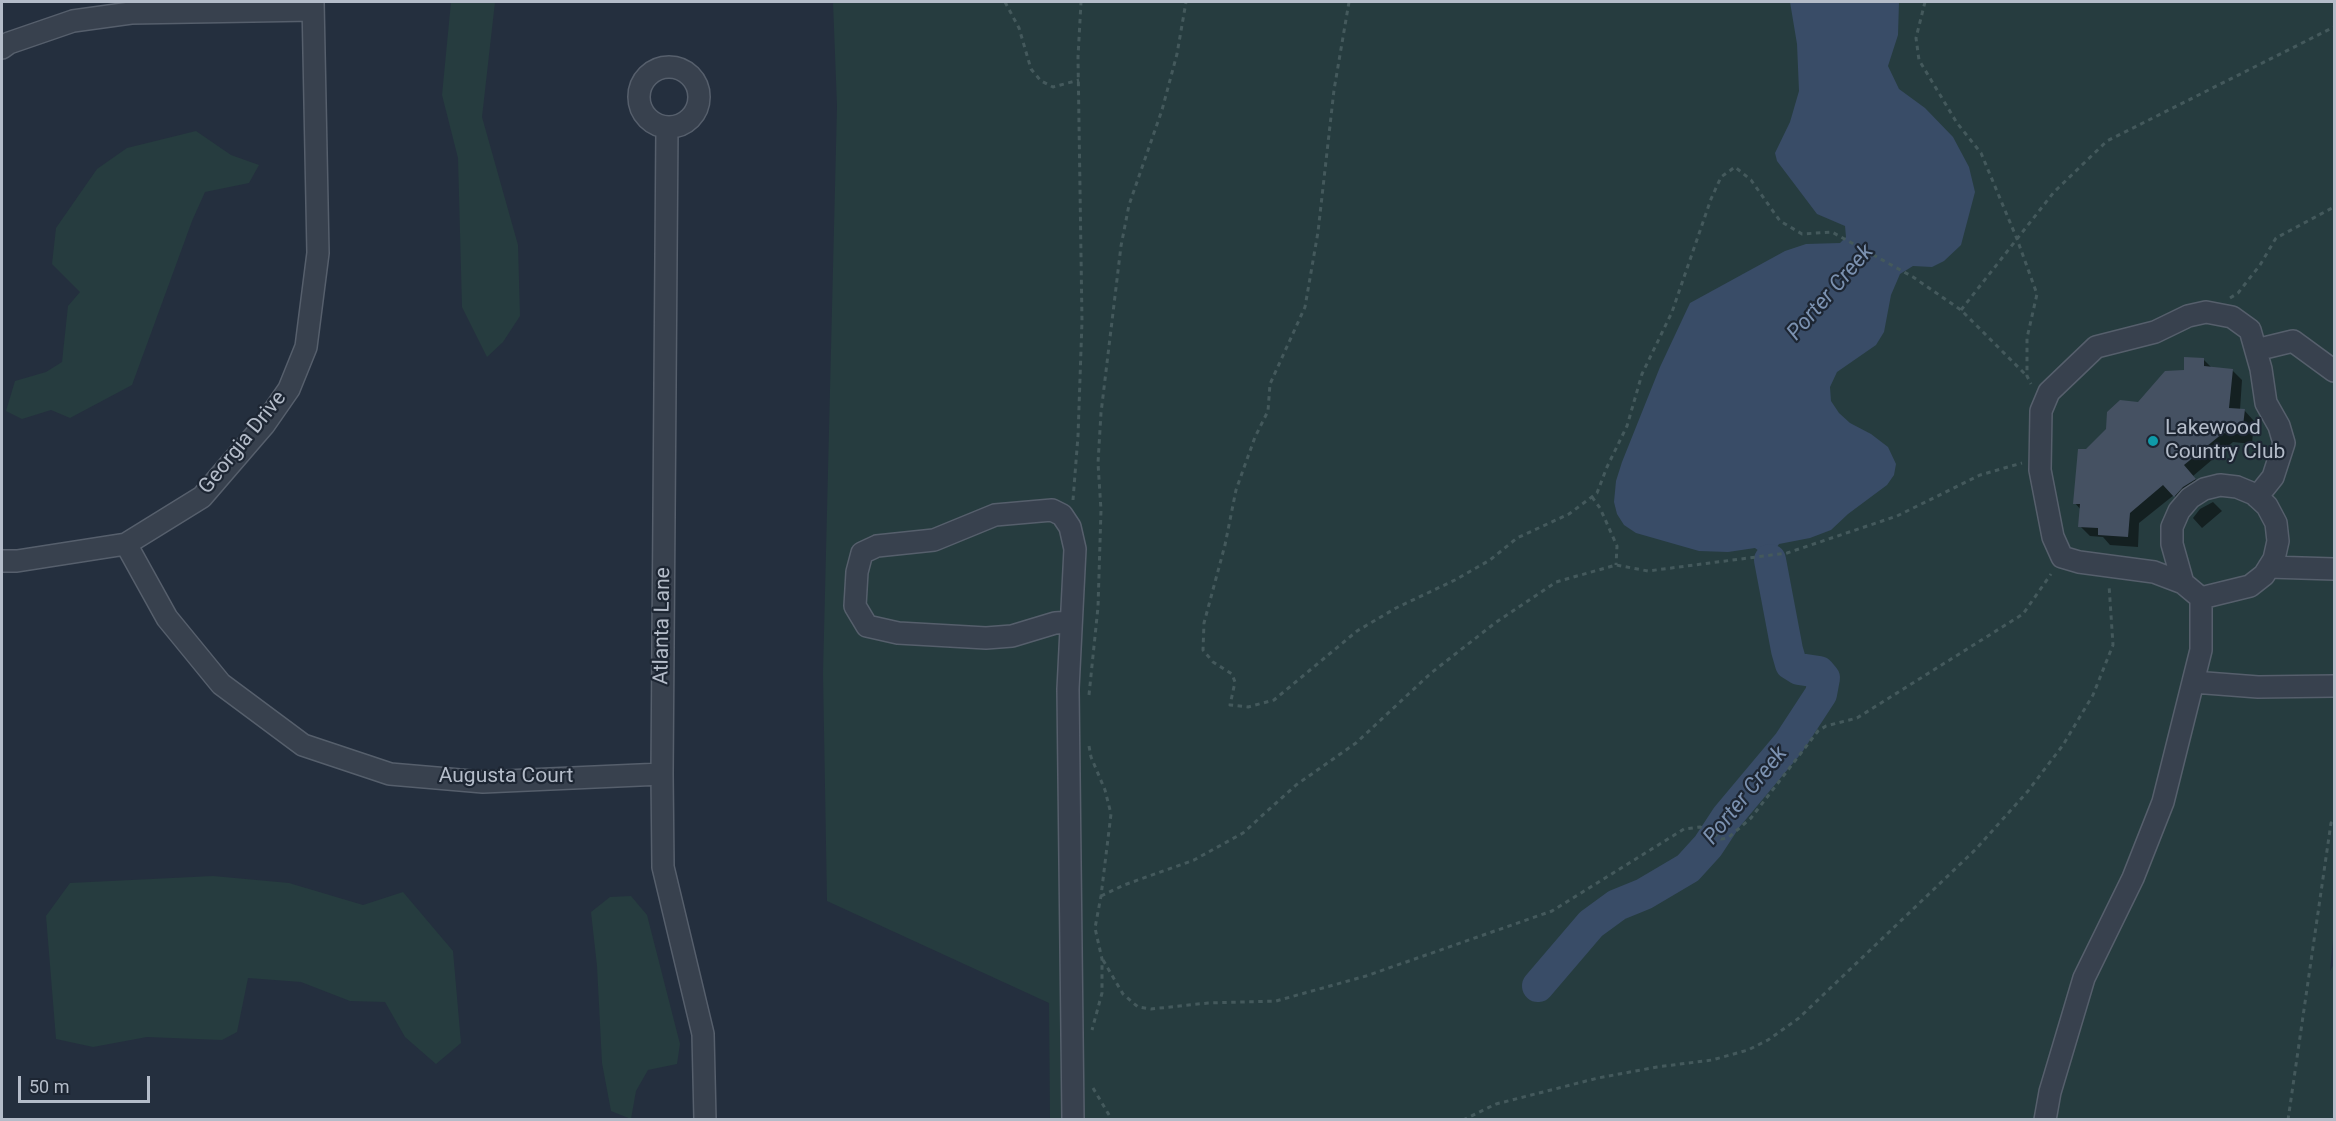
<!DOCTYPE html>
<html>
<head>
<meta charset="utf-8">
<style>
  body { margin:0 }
  #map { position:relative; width:2336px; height:1121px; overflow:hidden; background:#242f3e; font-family:Roboto,sans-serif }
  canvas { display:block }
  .frame { position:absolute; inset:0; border:3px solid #b4bcc9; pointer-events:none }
  .scale { position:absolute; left:18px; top:1076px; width:132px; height:27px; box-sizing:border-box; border:3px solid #b4bcc9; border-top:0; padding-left:8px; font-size:18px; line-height:21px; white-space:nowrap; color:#b4bcc9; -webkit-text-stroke:4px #1d2633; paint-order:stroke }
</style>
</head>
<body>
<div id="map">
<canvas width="2336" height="1121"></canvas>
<div class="frame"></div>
<div class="scale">50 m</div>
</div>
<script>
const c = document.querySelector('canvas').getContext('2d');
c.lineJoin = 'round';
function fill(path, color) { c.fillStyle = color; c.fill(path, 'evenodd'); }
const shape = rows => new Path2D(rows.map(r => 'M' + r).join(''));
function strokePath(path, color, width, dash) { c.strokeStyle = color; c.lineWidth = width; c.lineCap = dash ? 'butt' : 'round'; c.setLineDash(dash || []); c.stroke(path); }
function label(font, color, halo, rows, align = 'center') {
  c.font = font + ' Roboto,sans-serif'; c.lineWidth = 4.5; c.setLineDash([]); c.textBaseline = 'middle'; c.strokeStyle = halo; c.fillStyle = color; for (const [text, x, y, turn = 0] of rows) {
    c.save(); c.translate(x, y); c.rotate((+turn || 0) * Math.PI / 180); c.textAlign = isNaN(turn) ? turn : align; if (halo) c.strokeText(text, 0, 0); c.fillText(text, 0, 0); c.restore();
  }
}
const green = shape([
  [451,2,495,2,482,117,518,245,520,316,503,342,487,357,462,307,458,158,442,95],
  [833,2,2334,2,2334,930,2330,971,2334,964,2334,1119,1050,1119,1049,1003,827,901,823,673,837,106],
  [196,131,231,155,259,165,249,183,205,192,192,221,132,385,70,418,51,410,22,419,6,411,15,381,46,372,62,362,68,306,80,292,52,264,56,228,97,169,127,148],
  [213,876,289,883,363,905,403,892,453,951,461,1043,436,1064,405,1037,385,1002,350,1001,301,982,248,978,237,1032,222,1040,147,1037,93,1047,56,1039,46,916,70,883],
  [631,896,647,915,680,1044,677,1064,648,1070,636,1091,631,1119,611,1111,602,1063,597,966,591,912,610,897]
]);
const water = shape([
  [1790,2,1899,2,1898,35,1888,66,1899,89,1925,108,1953,137,1969,167,1975,192,1961,245,1944,261,1932,267,1913,266,1900,274,1891,295,1884,332,1876,345,1837,372,1830,387,1831,401,1839,413,1850,423,1871,434,1888,447,1896,464,1894,475,1887,485,1848,514,1831,530,1810,538,1779,544,1772,554,1763,554,1755,548,1728,552,1699,551,1636,533,1624,525,1617,514,1614,502,1616,481,1622,462,1660,367,1690,303,1785,251,1806,244,1840,243,1846,237,1845,226,1817,214,1777,161,1775,153,1790,122,1799,91,1797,44]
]);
const shadow = shape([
  [2204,360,2213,369,2232,370,2242,380,2240,410,2244,410,2254,421,2252,444,2233,442,2193,476,2205,490,2185,506,2174,495,2139,523,2138,547,2110,545,2103,537,2090,536,2080,526,2081,510,2075,503,2087,451,2138,403],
  [2213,502,2222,511,2202,528,2193,518,2200,509]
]);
const river = shape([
  [1538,986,1591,924,1617,905,1644,894,1688,868,1708,846,1727,817,1789,743,1821,694,1824,678,1819,672,1799,669,1791,664,1787,650,1770,560]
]);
const building = shape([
  [2184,357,2204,358,2204,366,2233,369,2229,408,2245,409,2242,434,2223,433,2184,465,2196,479,2183,487,2174,497,2163,485,2130,513,2128,537,2098,535,2098,528,2078,527,2080,504,2073,504,2078,449,2086,449,2106,429,2107,412,2120,400,2138,402,2165,371,2184,370]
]);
const path = shape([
  [1005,2,1019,28,1031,69,1041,81,1053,87,1079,80],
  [1349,2,1334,90,1318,232,1305,307,1270,384,1268,411,1255,437,1236,490,1225,545,1204,623,1203,650,1213,662,1232,674,1235,682,1230,705,1248,707,1274,700,1357,631,1396,608,1455,580,1490,560,1517,538,1569,514,1597,493,1607,467,1627,426,1642,374,1672,312,1711,199,1721,177,1735,167,1751,180,1780,221,1802,234,1832,232,1913,277,1961,310,2027,376],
  [1925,2,1916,38,1919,60,1957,123,1981,153,2017,239,2037,294,2027,338,2027,376,2031,384],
  [2230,298,2238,293,2260,265,2276,238,2334,207],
  [1961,310,2054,192,2107,141,2334,27],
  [1592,497,1600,508,1617,546,1616,565],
  [1073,500,1078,436,1082,321,1078,57,1081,2],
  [1089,695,1098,607,1101,510,1098,463,1101,413,1121,246,1129,205,1162,110,1177,54,1186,2],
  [1089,746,1091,757,1105,790,1111,814,1101,896,1095,928,1102,959,1102,993,1092,1030],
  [1101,896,1124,885,1194,860,1243,833,1296,785,1356,743,1431,673,1495,623,1556,582,1616,565,1648,571,1787,553,1897,516,1980,475,2022,463],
  [1103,960,1123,994,1138,1007,1151,1009,1208,1003,1276,1001,1366,976,1552,911,1684,829,1700,827,1709,830,1721,839,1728,838,1751,818,1818,731,1826,726,1857,718,2023,614,2051,574],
  [1093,1088,1112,1120],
  [1463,1120,1496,1104,1598,1078,1657,1067,1712,1060,1748,1050,1768,1040,1799,1018,1976,849,2028,791,2063,745,2093,695,2113,645,2109,585],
  [2288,1120,2331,823,2334,820]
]);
const minor = shape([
  [2,48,9,43,73,21,131,13,313,10],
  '639 97a30 30 0 1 1 60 0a30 30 0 1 1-60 0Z',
  [667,127,662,774,663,867,703,1034,705,1120],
  [2256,350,2293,341,2334,371],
  [126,544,167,618,221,684,303,745,390,774,483,782,662,774],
  [2,561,17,561,126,544,202,497,264,425,289,389,306,347,318,253,313,2],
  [2269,567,2334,569],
  [2183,583,2172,544,2172,527,2179,511,2190,498,2204,489,2220,485,2237,487,2254,494,2267,506,2276,523,2278,541,2274,559,2264,575,2250,586,2201,598],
  [1071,622,1055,623,1012,636,986,638,898,633,867,626,855,606,857,572,862,553,877,546,934,540,995,515,1052,510,1062,515,1070,527,1075,549,1068,689,1073,1120],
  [2193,682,2258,687,2334,686],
  [2045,1120,2050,1092,2084,978,2133,878,2163,802,2201,650,2201,598,2183,583,2154,572,2079,562,2062,557,2053,537,2040,470,2041,411,2049,392,2096,347,2155,332,2188,316,2206,312,2232,317,2250,330,2261,369,2266,403,2279,426,2284,443,2273,477,2257,497]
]);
const markers = [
  [2153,441,6,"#0f9aa8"]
];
const poiNames = [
  ["Lakewood",2165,429],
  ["Country Club",2165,453]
];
const streetNames = [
  ["Georgia Drive",243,443,-51],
  ["Atlanta Lane",663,626,-89],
  ["Augusta Court",506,777]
];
const waterNames = [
  ["Porter Creek",1831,293,-49],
  ["Porter Creek",1746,796,-51]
];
fill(green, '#263c3f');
fill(water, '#394c67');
fill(shadow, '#0007');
strokePath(river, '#394c67', 32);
fill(building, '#455162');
strokePath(minor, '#565f6c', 24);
strokePath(path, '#44595c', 3, [4.5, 4.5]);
strokePath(minor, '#38414e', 21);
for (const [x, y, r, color] of markers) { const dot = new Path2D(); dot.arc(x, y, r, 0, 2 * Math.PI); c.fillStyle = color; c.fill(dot); strokePath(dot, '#1d2633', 2); }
label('21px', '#b4bcc9', '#1d2633', poiNames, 'left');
label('21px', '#b4bcc9', '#1d2633', streetNames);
label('italic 22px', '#7c92b1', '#1d2633', waterNames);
</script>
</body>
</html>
